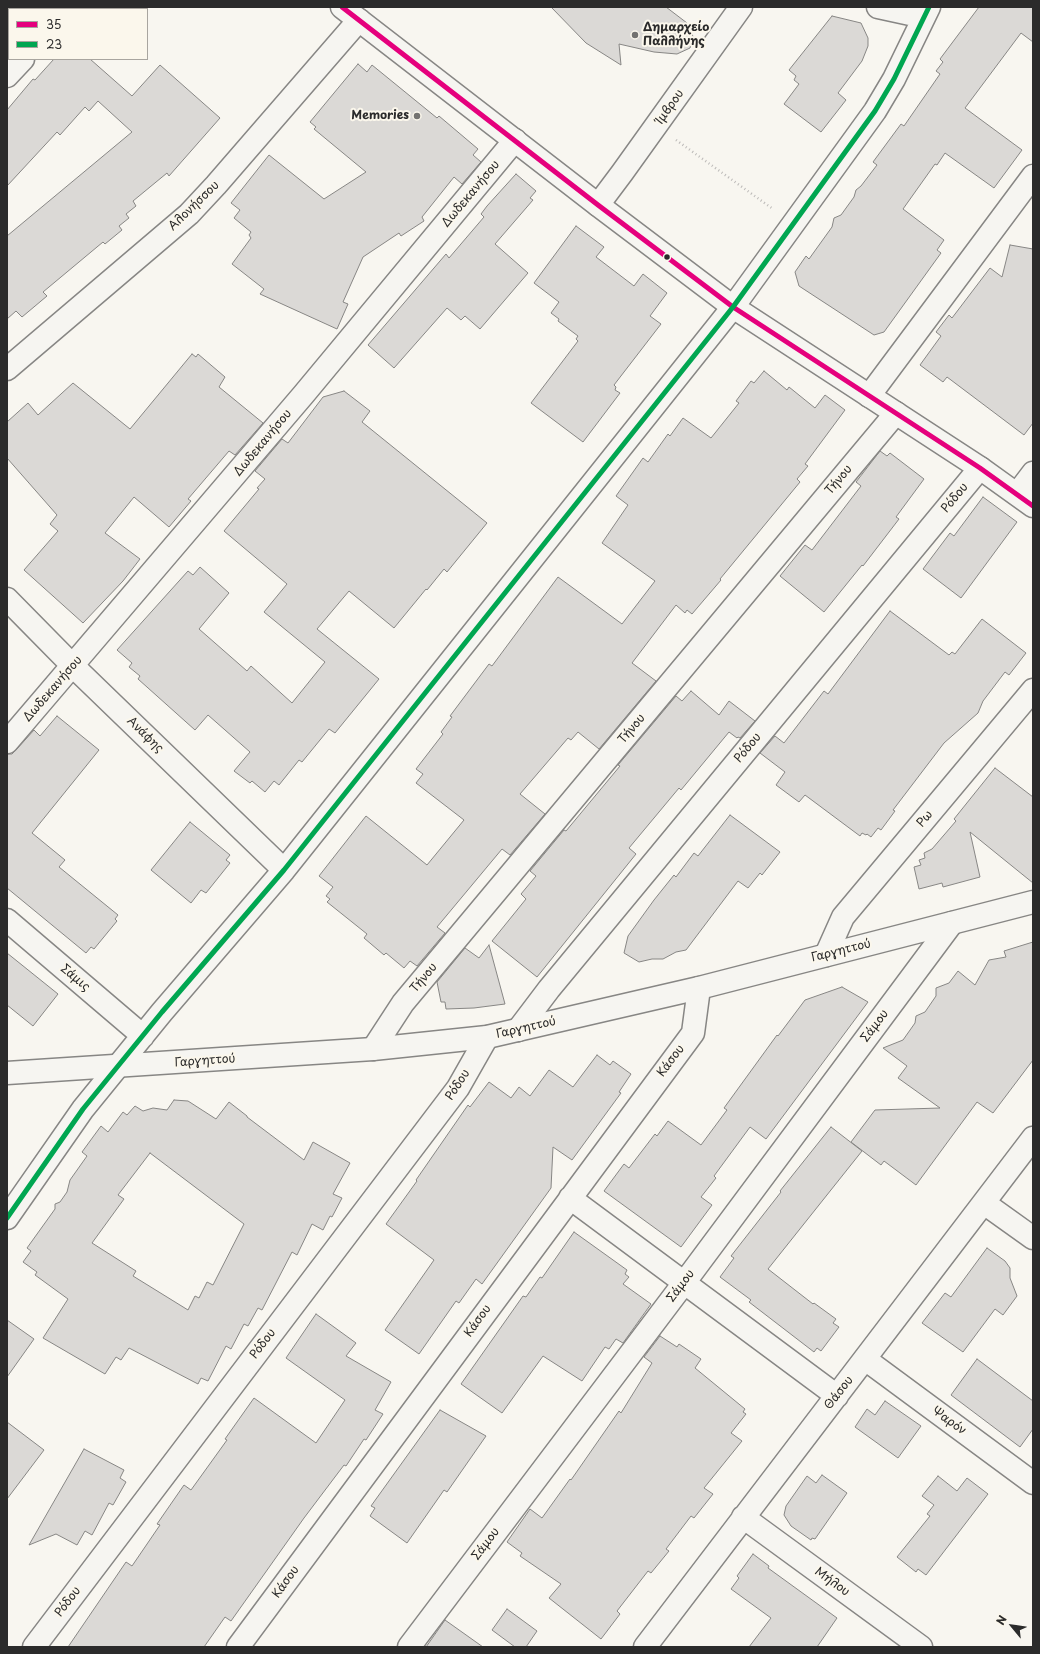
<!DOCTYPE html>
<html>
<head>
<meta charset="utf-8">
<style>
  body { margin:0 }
  #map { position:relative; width:1040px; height:1654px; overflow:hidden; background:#f8f6f0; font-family:"Playpen Sans",sans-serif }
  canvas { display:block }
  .frame { position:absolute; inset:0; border:8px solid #2b2b2b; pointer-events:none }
  .legend { position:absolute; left:8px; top:8px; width:140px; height:52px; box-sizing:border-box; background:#fbf7ec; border:1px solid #a8a59f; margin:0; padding:5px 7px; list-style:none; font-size:12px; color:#2b2b2b }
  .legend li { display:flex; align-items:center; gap:8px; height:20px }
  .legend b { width:20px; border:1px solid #a8a59f }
  .north { position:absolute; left:992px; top:1606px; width:40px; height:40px; -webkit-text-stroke:3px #fbf7ec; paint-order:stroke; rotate:299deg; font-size:11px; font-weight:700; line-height:16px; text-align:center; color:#2b2b2b }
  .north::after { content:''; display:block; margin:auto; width:14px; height:18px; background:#2b2b2b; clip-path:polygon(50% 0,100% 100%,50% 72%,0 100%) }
</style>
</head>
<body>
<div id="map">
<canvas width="1040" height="1654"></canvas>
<div class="frame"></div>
<ul class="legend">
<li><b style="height:5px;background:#e5007d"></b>35</li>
<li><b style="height:5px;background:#00a651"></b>23</li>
</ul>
<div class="north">N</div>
</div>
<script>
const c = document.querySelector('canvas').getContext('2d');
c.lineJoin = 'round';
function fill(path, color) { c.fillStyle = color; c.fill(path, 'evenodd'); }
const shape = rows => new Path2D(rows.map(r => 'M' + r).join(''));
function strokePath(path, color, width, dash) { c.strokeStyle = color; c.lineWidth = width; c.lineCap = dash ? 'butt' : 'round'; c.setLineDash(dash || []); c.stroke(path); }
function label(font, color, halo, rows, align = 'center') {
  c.font = font + ' "Playpen Sans",sans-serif'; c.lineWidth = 4; c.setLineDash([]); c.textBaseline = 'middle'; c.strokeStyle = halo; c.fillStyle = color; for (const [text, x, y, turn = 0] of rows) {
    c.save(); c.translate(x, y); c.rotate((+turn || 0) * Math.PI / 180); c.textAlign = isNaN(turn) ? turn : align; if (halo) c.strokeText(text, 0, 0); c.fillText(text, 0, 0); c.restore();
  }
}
const building = shape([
  [551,7,666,7,687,23,692,30,693,39,690,48,677,54,654,52,619,44,621,65,586,43,551,7],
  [979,7,1033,7,1033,42,1021,33,965,108,1022,150,994,188,945,153,937,165,935,164,903,209,944,240,937,250,941,253,884,332,874,335,799,286,795,272,806,256,809,259,832,227,834,218,841,215,854,197,856,190,861,186,877,165,873,162,901,124,904,126,940,74,936,71,943,62,940,59,979,7],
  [832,16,861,23,868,38,868,46,862,61,838,93,846,100,821,132,784,104,799,84,794,80,796,76,789,70,832,16],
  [54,59,90,59,132,96,160,65,220,118,169,176,167,173,133,201,136,206,126,214,129,218,119,226,122,230,105,244,103,242,43,292,47,296,22,317,16,311,7,319,7,236,132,132,98,101,89,111,85,107,60,135,57,132,7,186,7,110,33,79,35,80,54,59],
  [358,64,367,72,372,65,437,118,439,116,478,149,473,155,481,162,462,184,454,177,422,217,424,221,401,236,399,233,363,257,343,302,348,304,337,329,260,294,264,289,232,264,251,238,249,235,251,232,234,218,240,210,231,203,269,155,324,199,366,172,314,129,316,127,310,122,358,64],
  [516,174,536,191,530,198,533,200,495,244,528,273,480,329,465,316,461,320,447,308,394,368,368,345,446,254,449,258,484,217,481,214,487,206,516,174],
  [576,226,604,247,596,257,634,286,643,274,667,293,650,316,661,324,614,385,616,387,615,390,620,393,583,442,531,403,578,341,576,339,578,336,558,321,559,319,551,313,559,302,534,283,576,226],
  [1010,245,1033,249,1033,423,1024,435,947,377,943,382,920,365,941,336,936,332,949,315,952,318,990,268,1002,277,1010,245],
  [192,354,196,357,198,354,225,377,219,387,263,423,235,455,229,451,188,499,191,501,169,527,134,497,105,533,140,559,123,581,83,623,24,570,58,531,50,524,57,515,7,458,7,422,28,403,38,415,73,383,130,429,192,354],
  [764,371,787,390,789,387,815,408,825,395,845,410,805,464,808,466,797,479,800,482,720,579,721,580,692,614,687,610,685,613,676,605,632,663,656,681,599,749,578,732,571,740,568,738,520,794,545,814,510,855,502,849,437,927,445,933,417,966,410,961,404,968,386,953,384,955,364,938,367,934,327,902,330,899,326,896,333,887,319,876,366,816,427,865,464,820,416,783,423,774,416,769,443,734,441,732,452,717,450,716,489,664,492,666,558,577,622,624,655,581,602,543,628,505,616,496,643,458,648,462,668,434,670,436,683,418,711,438,739,403,736,401,751,381,754,383,764,371],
  [344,391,370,411,362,422,487,523,447,572,444,569,427,590,426,589,394,628,349,591,317,629,379,679,335,733,329,729,302,762,299,760,279,785,274,781,265,792,252,781,250,783,234,771,250,752,208,715,195,730,138,679,140,676,129,667,132,663,117,650,188,571,193,575,200,567,229,593,199,629,247,671,251,666,292,703,325,662,264,612,287,584,224,531,259,489,257,488,265,479,255,471,282,439,288,443,323,397,344,391],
  [880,451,887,456,890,453,924,479,896,517,899,519,863,566,862,565,824,612,780,576,805,545,812,550,861,486,856,482,880,451],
  [983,497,1017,522,961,598,923,569,950,533,954,536,983,497],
  [890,611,949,655,952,652,955,654,982,619,1026,653,1009,675,1005,672,983,701,978,713,944,743,893,810,895,811,881,830,878,828,871,837,867,834,866,835,862,833,860,836,805,795,799,802,776,785,785,772,760,753,775,736,784,743,824,691,828,694,890,611],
  [691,691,719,715,729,701,755,721,740,738,738,737,737,738,729,732,681,790,679,788,629,848,636,854,537,977,492,941,526,899,521,894,536,876,530,871,564,830,566,831,620,766,618,765,676,696,682,701,691,691],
  [57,716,99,750,32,833,65,860,59,867,118,915,115,919,117,921,94,949,91,947,86,953,7,888,7,754,12,754,16,750,34,730,40,736,57,716],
  [995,768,1033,797,1033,883,970,832,980,877,943,887,942,883,919,889,914,867,921,865,919,860,925,858,924,853,932,849,956,821,954,819,995,768],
  [730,815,780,852,762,875,760,873,748,888,738,881,686,950,676,952,663,959,652,959,639,962,624,953,628,936,654,900,674,875,676,877,694,853,698,856,730,815],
  [190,822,230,855,226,860,230,863,206,893,201,890,191,903,151,870,190,822],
  [1033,942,1033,1060,993,1113,977,1102,916,1185,884,1161,881,1165,851,1142,875,1110,940,1108,898,1078,907,1066,883,1048,903,1040,915,1023,916,1016,925,1012,936,996,936,988,949,983,958,971,975,985,989,960,1006,957,1004,951,1033,942],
  [489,945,505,1004,474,1008,446,1009,445,1002,441,1002,437,982,465,948,479,958,489,945],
  [7,953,58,994,33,1026,7,1005,7,953],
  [842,987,868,1002,766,1139,750,1127,714,1176,716,1178,701,1197,712,1205,681,1247,604,1191,624,1164,629,1168,655,1134,657,1136,668,1121,701,1145,727,1110,724,1108,777,1035,778,1036,805,1000,842,987],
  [597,1055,610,1065,613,1061,631,1074,619,1092,621,1093,572,1160,553,1147,551,1188,482,1284,476,1279,459,1303,456,1301,419,1354,385,1330,434,1260,386,1224,417,1181,416,1180,468,1105,470,1107,489,1082,511,1098,519,1087,530,1096,549,1070,573,1087,597,1055],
  [174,1100,188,1101,216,1119,229,1102,247,1116,247,1117,304,1160,313,1142,350,1163,333,1194,342,1198,332,1217,330,1216,323,1230,312,1224,297,1255,292,1252,262,1310,258,1308,248,1326,244,1324,231,1349,226,1346,208,1381,201,1378,198,1384,129,1348,121,1360,116,1357,105,1374,43,1338,68,1299,35,1275,37,1272,23,1262,31,1251,27,1248,55,1209,55,1204,60,1202,67,1192,70,1180,87,1156,82,1152,101,1126,108,1132,123,1112,127,1115,135,1106,143,1111,153,1108,167,1110,174,1100],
  [150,1153,244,1224,213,1285,207,1282,199,1298,195,1296,188,1310,133,1276,136,1271,92,1243,124,1199,118,1195,150,1153],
  [831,1127,862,1151,768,1269,813,1304,814,1303,836,1319,833,1323,839,1327,821,1351,817,1348,814,1352,749,1302,751,1300,720,1277,734,1258,731,1256,781,1192,780,1191,831,1127],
  [574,1232,627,1270,625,1274,629,1277,623,1284,651,1304,623,1343,616,1339,609,1349,605,1347,582,1381,543,1356,502,1413,461,1384,523,1296,526,1297,540,1277,542,1278,574,1232],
  [987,1248,1005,1261,1010,1268,1010,1278,1017,1296,1003,1315,995,1309,963,1352,922,1323,945,1293,951,1297,987,1248],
  [316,1314,356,1343,346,1356,391,1382,375,1410,383,1414,366,1440,364,1439,346,1466,344,1465,304,1518,231,1621,225,1617,204,1647,68,1647,126,1562,132,1566,160,1525,157,1524,184,1485,191,1490,227,1440,225,1439,254,1398,316,1443,345,1400,286,1358,316,1314],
  [7,1320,34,1339,7,1377,7,1320],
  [660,1336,677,1347,679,1344,701,1359,695,1368,745,1409,743,1412,746,1414,731,1433,742,1441,704,1488,713,1494,694,1518,691,1516,666,1549,669,1551,651,1573,648,1571,617,1611,620,1614,601,1639,549,1598,561,1584,520,1556,522,1553,507,1542,530,1509,542,1518,570,1479,571,1480,619,1411,621,1413,652,1363,644,1357,660,1336],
  [977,1359,1033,1401,1033,1429,1020,1447,951,1395,977,1359],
  [885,1401,921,1426,898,1458,855,1427,867,1409,875,1415,885,1401],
  [440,1410,486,1436,447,1492,444,1490,407,1543,370,1516,375,1508,371,1506,440,1410],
  [7,1422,44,1450,7,1499,7,1422],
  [84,1449,124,1470,120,1478,126,1482,113,1505,109,1503,92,1535,85,1531,77,1545,56,1534,29,1545,84,1449],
  [822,1475,847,1493,815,1539,812,1538,811,1540,791,1526,784,1515,786,1506,807,1476,816,1483,822,1475],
  [938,1476,957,1491,967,1478,988,1494,926,1575,918,1569,916,1572,897,1557,930,1516,927,1514,934,1505,922,1496,938,1476],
  [753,1554,769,1566,768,1568,837,1618,817,1647,749,1647,771,1618,731,1589,739,1578,737,1576,753,1554],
  [507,1609,537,1631,526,1647,515,1647,492,1630,507,1609],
  [445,1620,483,1647,426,1647,445,1620]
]);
const path = shape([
  [676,140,773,209]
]);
const minor = shape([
  [878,7,924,17],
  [68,9,70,7],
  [7,76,23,59],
  [598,205,622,173,741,7],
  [7,369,189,214,216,185,359,20],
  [869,396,1033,176],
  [1017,494,1033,473],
  [7,599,73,666,284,870],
  [7,742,304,394,515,140],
  [7,920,143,1036],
  [826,955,843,917,1033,690],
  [518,1030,549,989,980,468],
  [373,1049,403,1003,896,413],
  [570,1198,837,1396],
  [984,1203,1033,1238],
  [7,1218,83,1109,162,1012,284,870,733,307,875,111,894,79,929,7],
  [865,1359,1033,1483],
  [743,1517,921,1647],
  [34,1647,458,1088,487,1037],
  [238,1647,693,1033,699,988],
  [409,1647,684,1283,952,923],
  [645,1647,1033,1138]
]);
const tertiary = shape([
  [342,7,598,205,733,307,980,468,1033,506],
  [7,1073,373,1049,487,1037,699,988,1033,902]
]);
const bus1 = shape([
  [342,7,598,205,733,307,980,468,1033,506]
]);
const bus2 = shape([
  [7,1218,83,1109,162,1012,284,870,733,307,875,111,894,79,929,7]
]);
const markers = [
  [635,35,4,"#737270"],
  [417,116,4,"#737270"],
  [667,257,3.5,"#2b2b2b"]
];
const poiNames = [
  ["Δημαρχείο",643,28],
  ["Παλλήνης",643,42],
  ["Memories",409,116,"right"]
];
const streetNames = [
  ["Ίμβρου",670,107,-55],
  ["Δωδεκανήσου",471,194,-50],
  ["Αλονήσσου",194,206,-44],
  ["Δωδεκανήσου",263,443,-50],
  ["Τήνου",839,480,-50],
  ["Ρόδου",955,498,-50],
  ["Δωδεκανήσου",53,689,-49],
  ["Τήνου",632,729,-50],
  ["Ανάφης",145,735,44],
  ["Ρόδου",748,748,-50],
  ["Ρω",925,819,-50],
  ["Γαργηττού",841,951,-14],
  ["Σάμις",75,978,40],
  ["Τήνου",424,978,-50],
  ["Σάμου",875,1026,-53],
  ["Γαργηττού",526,1028,-13],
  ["Γαργηττού",205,1061,-4],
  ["Κάσου",671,1061,-53],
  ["Ρόδου",458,1085,-57],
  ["Σάμου",681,1286,-53],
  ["Κάσου",478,1321,-54],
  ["Ρόδου",263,1344,-53],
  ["Θάσου",839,1393,-52],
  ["Ψαρόν",949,1421,36],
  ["Σάμου",486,1544,-53],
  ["Κάσου",286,1582,-54],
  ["Μήλου",832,1582,36],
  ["Ρόδου",68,1602,-53]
];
fill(building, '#dbd9d6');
strokePath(building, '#878684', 1);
strokePath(minor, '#878684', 25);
strokePath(tertiary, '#878684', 25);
strokePath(path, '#bcbab8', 2.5, [1, 3]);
strokePath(minor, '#f6f5f1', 22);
strokePath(tertiary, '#f6f5f1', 22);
strokePath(bus1, '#e5007d', 5);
strokePath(bus2, '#00a651', 5);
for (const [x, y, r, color] of markers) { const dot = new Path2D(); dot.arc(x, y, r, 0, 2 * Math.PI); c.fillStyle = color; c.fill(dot); strokePath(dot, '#fbf7ec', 1.5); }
label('bold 12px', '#2b2b2b', '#fbf7ec', poiNames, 'left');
label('12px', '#2b2b2b', '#fbf7ec', streetNames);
</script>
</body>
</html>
